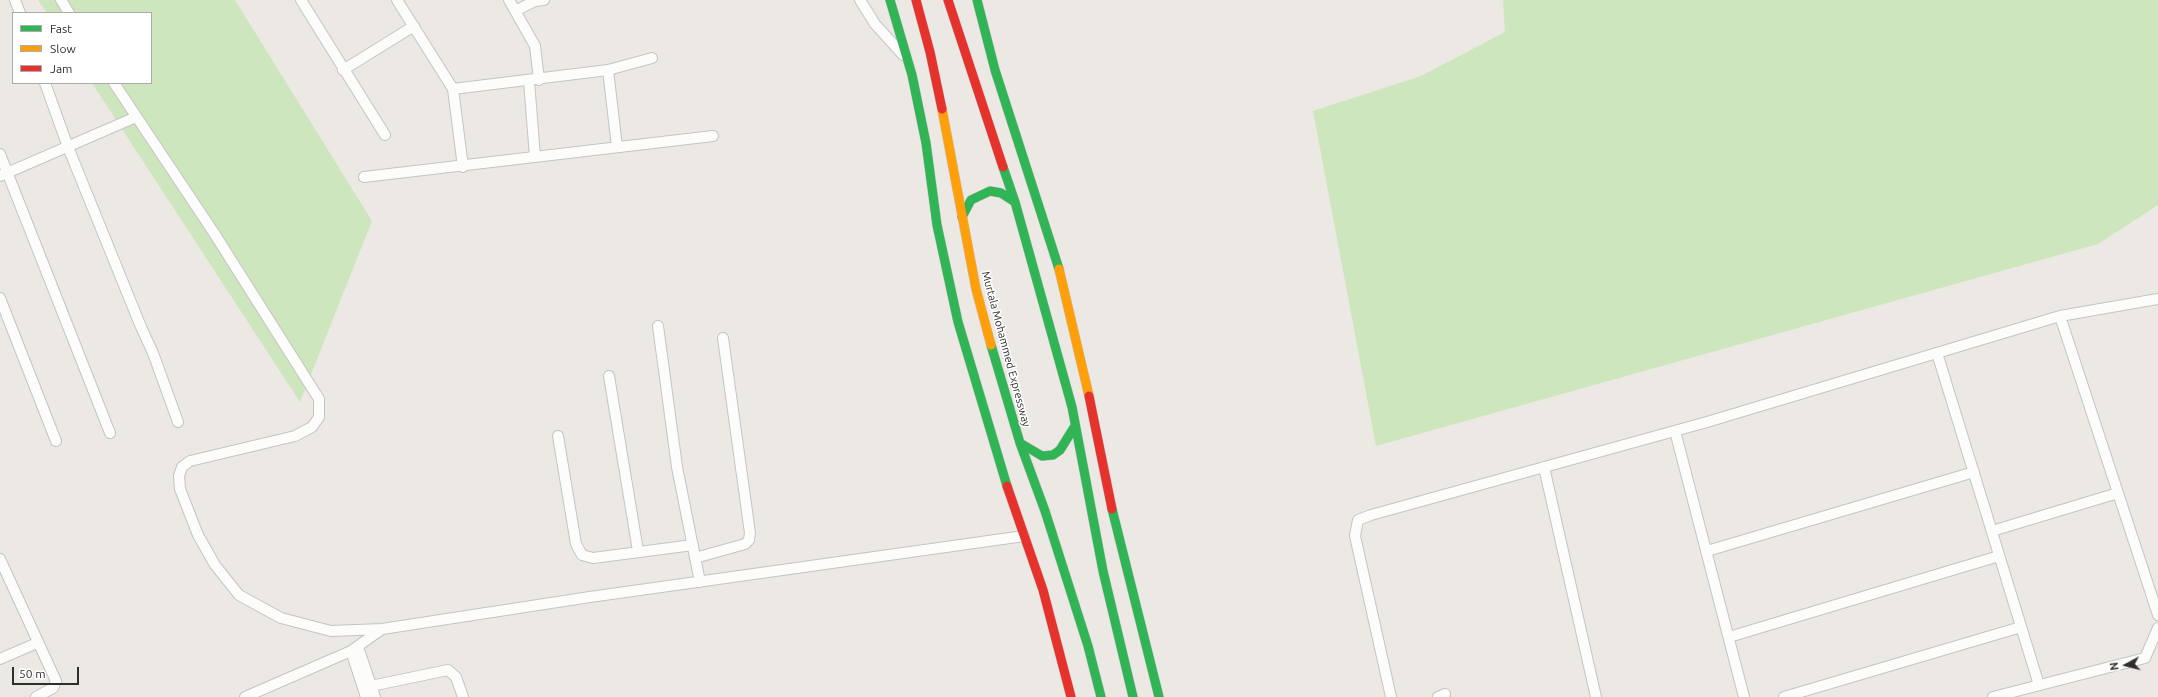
<!DOCTYPE html>
<html>
<head>
<meta charset="utf-8">
<style>
  body { margin:0 }
  #map { position:relative; width:2158px; height:697px; overflow:hidden; background:#ece8e4; font-family:Ubuntu,sans-serif }
  canvas { display:block }
  .legend { position:absolute; left:12px; top:12px; width:140px; height:72px; box-sizing:border-box; background:#fff; border:1px solid #ababab; margin:0; padding:5px 7px; list-style:none; font-size:12px; color:#2e2e2e }
  .legend li { display:flex; align-items:center; gap:8px; height:20px }
  .legend b { width:20px; border:1px solid #ababab }
  .north { position:absolute; left:2106px; top:645px; width:40px; height:40px; -webkit-text-stroke:3px #fff; paint-order:stroke; rotate:263deg; font-size:11px; font-weight:700; line-height:16px; text-align:center; color:#2e2e2e }
  .north::after { content:''; display:block; margin:auto; width:14px; height:18px; background:#2e2e2e; clip-path:polygon(50% 0,100% 100%,50% 72%,0 100%) }
  .scale { position:absolute; left:12px; top:667px; width:67px; height:18px; box-sizing:border-box; border:2px solid #2e2e2e; border-top:0; padding-left:5px; font-size:12px; line-height:14px; white-space:nowrap; color:#2e2e2e; -webkit-text-stroke:3px #fff; paint-order:stroke }
</style>
</head>
<body>
<div id="map">
<canvas width="2158" height="697"></canvas>
<ul class="legend">
<li><b style="height:5px;background:#30b455"></b>Fast</li>
<li><b style="height:5px;background:#ff9f0a"></b>Slow</li>
<li><b style="height:5px;background:#e5322d"></b>Jam</li>
</ul>
<div class="north">N</div>
<div class="scale">50 m</div>
</div>
<script>
const c = document.querySelector('canvas').getContext('2d');
c.lineJoin = 'round';
function fill(path, color) { c.fillStyle = color; c.fill(path, 'evenodd'); }
const shape = rows => new Path2D(rows.map(r => 'M' + r).join(''));
function strokePath(path, color, width, dash) { c.strokeStyle = color; c.lineWidth = width; c.lineCap = dash ? 'butt' : 'round'; c.setLineDash(dash || []); c.stroke(path); }
function label(font, color, halo, rows, align = 'center') {
  c.font = font + ' Ubuntu,sans-serif'; c.lineWidth = 3; c.setLineDash([]); c.textBaseline = 'middle'; c.strokeStyle = halo; c.fillStyle = color; for (const [text, x, y, turn = 0] of rows) {
    c.save(); c.translate(x, y); c.rotate((+turn || 0) * Math.PI / 180); c.textAlign = isNaN(turn) ? turn : align; if (halo) c.strokeText(text, 0, 0); c.fillText(text, 0, 0); c.restore();
  }
}
const green = shape([
  [38,0,235,0,372,221,300,402,92,83,151,83,151,13,47,13],
  [1503,0,2158,0,2158,205,2098,244,1376,446,1313,111,1421,76,1505,32]
]);
const street = shape([
  [15,0,20,13],
  [61,0,69,13],
  [301,0,385,135],
  [397,0,453,89,463,167],
  [509,0,535,46,539,80],
  [860,0,875,24,903,55],
  [515,11,535,1,544,0],
  [343,70,414,26],
  [608,70,652,58],
  [529,81,535,157],
  [45,83,68,147,141,327,153,353,178,422],
  [114,83,214,233,319,399,319,417,312,427,295,436,190,461,182,467,179,476,180,489,198,535,215,565,239,595,281,618,331,631,382,629,590,597,1024,536],
  [453,89,608,70,617,147],
  [0,154,110,433],
  [0,176,136,117],
  [364,177,713,136],
  [0,298,56,441],
  [2060,316,2158,615],
  [658,326,677,467,700,582],
  [1937,353,2039,685],
  [609,376,638,551],
  [1675,431,1744,697],
  [558,436,576,544,582,555,593,558,693,545],
  [1544,467,1596,697],
  [1992,531,2118,493],
  [1707,551,1974,472],
  [695,558,745,544,749,540,750,533,723,338],
  [0,559,56,681,53,688,36,697],
  [1729,637,1999,556],
  [358,647,375,697],
  [351,651,366,697],
  [0,659,37,643],
  [371,686,448,670,456,677,463,697],
  [245,697,351,651,382,629],
  [1391,697,1355,536,1358,520,1371,515,1707,422,2060,316,2158,299],
  [1438,697,1445,694],
  [1784,697,2021,627],
  [1993,697,2145,658,2158,628]
]);
const fast = shape([
  [890,0,912,75,926,143,937,225,958,322,1007,486],
  [977,0,995,70,1059,269],
  [1003,167,1015,202,1072,407,1103,571,1133,697],
  [962,217,971,200,990,191,1001,193,1015,202],
  [991,345,1020,443,1045,511,1088,646,1101,697],
  [1020,443,1042,456,1053,455,1060,450,1075,426],
  [1112,509,1159,697]
]);
const slow = shape([
  [942,109,976,289,991,345],
  [1059,269,1089,396]
]);
const jam = shape([
  [916,0,930,52,942,109],
  [948,0,1003,167],
  [1089,396,1112,509],
  [1007,486,1043,590,1071,697]
]);
const streetNames = [
  ["Murtala Mohammed Expressway",1006,349,75]
];
fill(green, '#cee6be');
strokePath(street, '#c5c4c5', 12);
strokePath(fast, '#c6c5c4', 10);
strokePath(slow, '#c6c5c4', 10);
strokePath(jam, '#c6c5c4', 10);
strokePath(street, '#fcfcfb', 10);
strokePath(fast, '#30b455', 9);
strokePath(slow, '#ff9f0a', 9);
strokePath(jam, '#e5322d', 9);
label('11px', '#2e2e2e', '#fff', streetNames);
</script>
</body>
</html>
